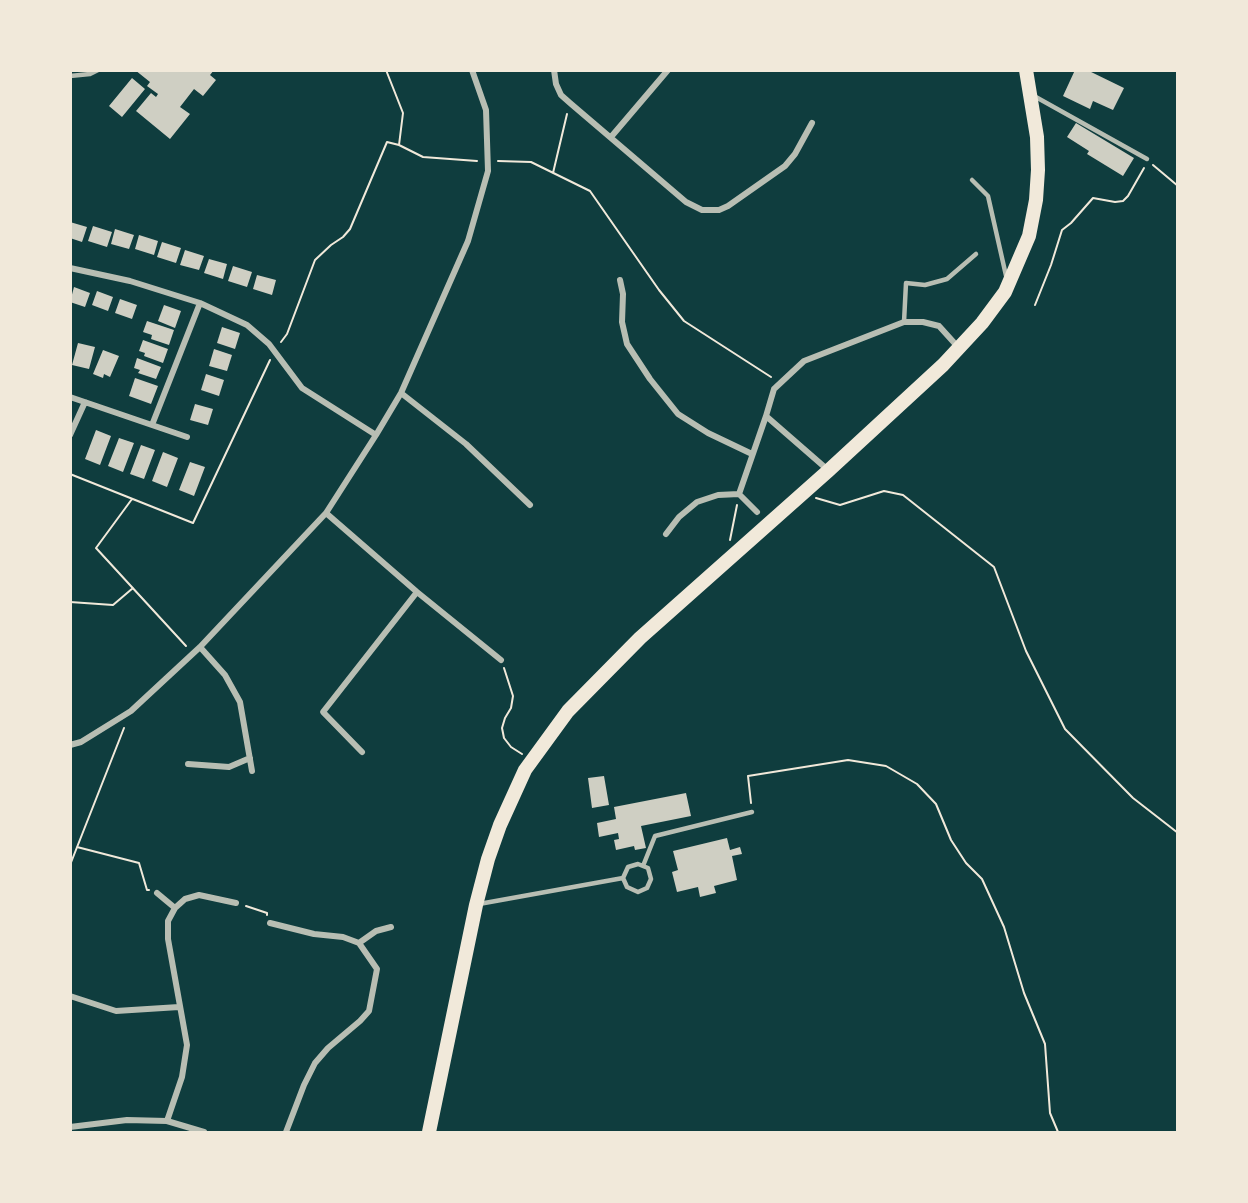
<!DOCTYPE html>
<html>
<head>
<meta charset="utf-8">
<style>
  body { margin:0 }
  #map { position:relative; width:1248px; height:1203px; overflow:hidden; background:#0f3d3e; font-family:"Fira Sans Condensed",sans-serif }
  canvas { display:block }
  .frame { position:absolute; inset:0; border:72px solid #f1e9da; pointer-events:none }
</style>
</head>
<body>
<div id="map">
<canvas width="1248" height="1203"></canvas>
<div class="frame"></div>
</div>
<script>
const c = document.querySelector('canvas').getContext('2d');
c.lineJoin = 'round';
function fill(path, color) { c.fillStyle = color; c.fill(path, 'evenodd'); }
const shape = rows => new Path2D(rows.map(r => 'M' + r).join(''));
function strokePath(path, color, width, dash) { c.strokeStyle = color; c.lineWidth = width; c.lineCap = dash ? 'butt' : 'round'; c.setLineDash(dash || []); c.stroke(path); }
const building = shape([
  [135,70,214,70,210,75,216,80,203,96,194,89,180,107,190,114,170,139,136,111,151,93,156,97,158,94,147,86,150,82],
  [1075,70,1087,70,1124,88,1113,110,1093,101,1090,109,1063,96],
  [132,78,145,89,122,117,109,106],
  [1076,123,1134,158,1123,176,1087,154,1089,151,1067,137],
  [70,222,87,227,82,242,70,238],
  [93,226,112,232,107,247,88,241],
  [115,229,134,235,129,249,111,244],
  [139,235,158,241,154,255,135,249],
  [162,242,181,248,176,263,157,257],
  [185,250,204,256,199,270,180,265],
  [209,259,227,264,223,279,204,273],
  [233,266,252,272,247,287,228,281],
  [257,275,276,280,272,295,253,289],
  [74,287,90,293,85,307,70,302],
  [97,291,113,297,108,311,92,305],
  [120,299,137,305,132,319,115,313],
  [164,305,181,311,175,328,158,321],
  [147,321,174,330,169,345,151,339,152,335,143,332],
  [222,327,240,333,235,349,217,343],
  [143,340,168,349,163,363,144,356,145,353,139,351],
  [78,343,95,347,89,369,72,365],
  [214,349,232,355,227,371,209,366],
  [103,350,119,356,110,377,104,374,103,378,93,374],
  [137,358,161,367,156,379,138,373,140,370,134,368],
  [206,374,224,380,219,396,201,390],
  [135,378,158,386,151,404,129,396],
  [195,404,213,409,208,425,190,420],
  [96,430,111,436,100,465,85,459],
  [119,438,134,443,123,472,108,466],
  [141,445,155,450,144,479,130,474],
  [163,452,178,458,167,487,152,481],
  [190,462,205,467,194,496,179,490],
  [604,776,609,805,592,808,588,778],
  [686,793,691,816,641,826,646,848,635,850,634,846,616,850,614,840,619,839,618,833,599,837,597,823,616,819,614,807],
  [727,838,730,850,740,847,742,854,732,856,737,880,714,886,716,893,700,897,698,887,677,892,672,872,678,870,673,851]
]);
const path = shape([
  [386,70,403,113,399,145,423,157,477,161],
  [498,161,531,162,590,191,659,290,684,321,771,377],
  [1153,165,1178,186],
  [553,173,567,114],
  [1035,305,1051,265,1062,230,1071,223,1093,198,1115,202,1123,201,1128,196,1144,168],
  [281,342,287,334,315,260,331,245,343,237,350,229,387,142,399,145],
  [70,474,193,523,270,360],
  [816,498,840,505,884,491,903,495,994,567,1026,651,1065,729,1133,798,1178,833],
  [132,499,96,548,186,646],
  [730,540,737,505],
  [70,602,113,605,133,588],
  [504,668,513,696,511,708,505,718,502,728,504,738,511,747,522,754],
  [751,803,748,776,848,760,886,766,917,784,936,804,951,840,966,863,982,879,1004,927,1024,993,1045,1044,1050,1113,1058,1132],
  [77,847,139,863,147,890,149,890],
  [70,865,124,728],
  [246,906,267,913,267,915]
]);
const service = shape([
  [70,76,90,74,98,70],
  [1034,96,1147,159],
  [972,180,988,196,1007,280],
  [904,322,906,283,925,285,947,279,976,254],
  [643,866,655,836,752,812],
  [479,904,623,878,628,867,638,864,648,868,651,879,647,888,638,892,627,887,623,878]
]);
const minor = shape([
  [554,70,556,84,561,95,570,103,686,202,702,210,719,210,728,206,785,166,795,154,812,123],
  [611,137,668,70],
  [70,268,130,281,200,303,247,325,269,344,302,388,376,435],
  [620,280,623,294,622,322,627,344,650,379,678,414,708,433,752,454],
  [401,393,466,444,530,505],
  [70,397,187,437],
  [152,425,200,303],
  [70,435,85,402],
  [828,470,766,416,774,389,804,361,904,322,923,322,939,326,958,347],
  [757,512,739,494,766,416],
  [326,513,417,592,501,660],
  [666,534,679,517,697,502,718,495,739,494],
  [200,647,225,675,240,702,252,771],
  [70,745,81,742,131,711,200,647,326,513,376,435,401,393,468,241,488,171,486,110,472,70],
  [362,752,323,712,417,592],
  [188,764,229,767,250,758],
  [157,893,175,908],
  [270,923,314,934,343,937,359,943,377,969,369,1011,360,1021,328,1048,315,1063,304,1085,286,1132],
  [359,943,376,931,391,927],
  [70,996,116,1011,179,1007],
  [167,1121,182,1077,187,1045,168,939,168,921,175,908,185,899,199,895,236,903],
  [70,1127,127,1120,167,1121,204,1132]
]);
const primary = shape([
  [429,1132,476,905,488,859,500,825,525,770,568,711,640,638,828,471,943,365,982,323,1005,292,1029,236,1036,200,1038,170,1037,137,1026,70]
]);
fill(building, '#cfcfc3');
strokePath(path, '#f1e9da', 2);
strokePath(service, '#b8beb3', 4.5);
strokePath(minor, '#b8beb3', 6);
strokePath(primary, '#f1e9da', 14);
</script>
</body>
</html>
